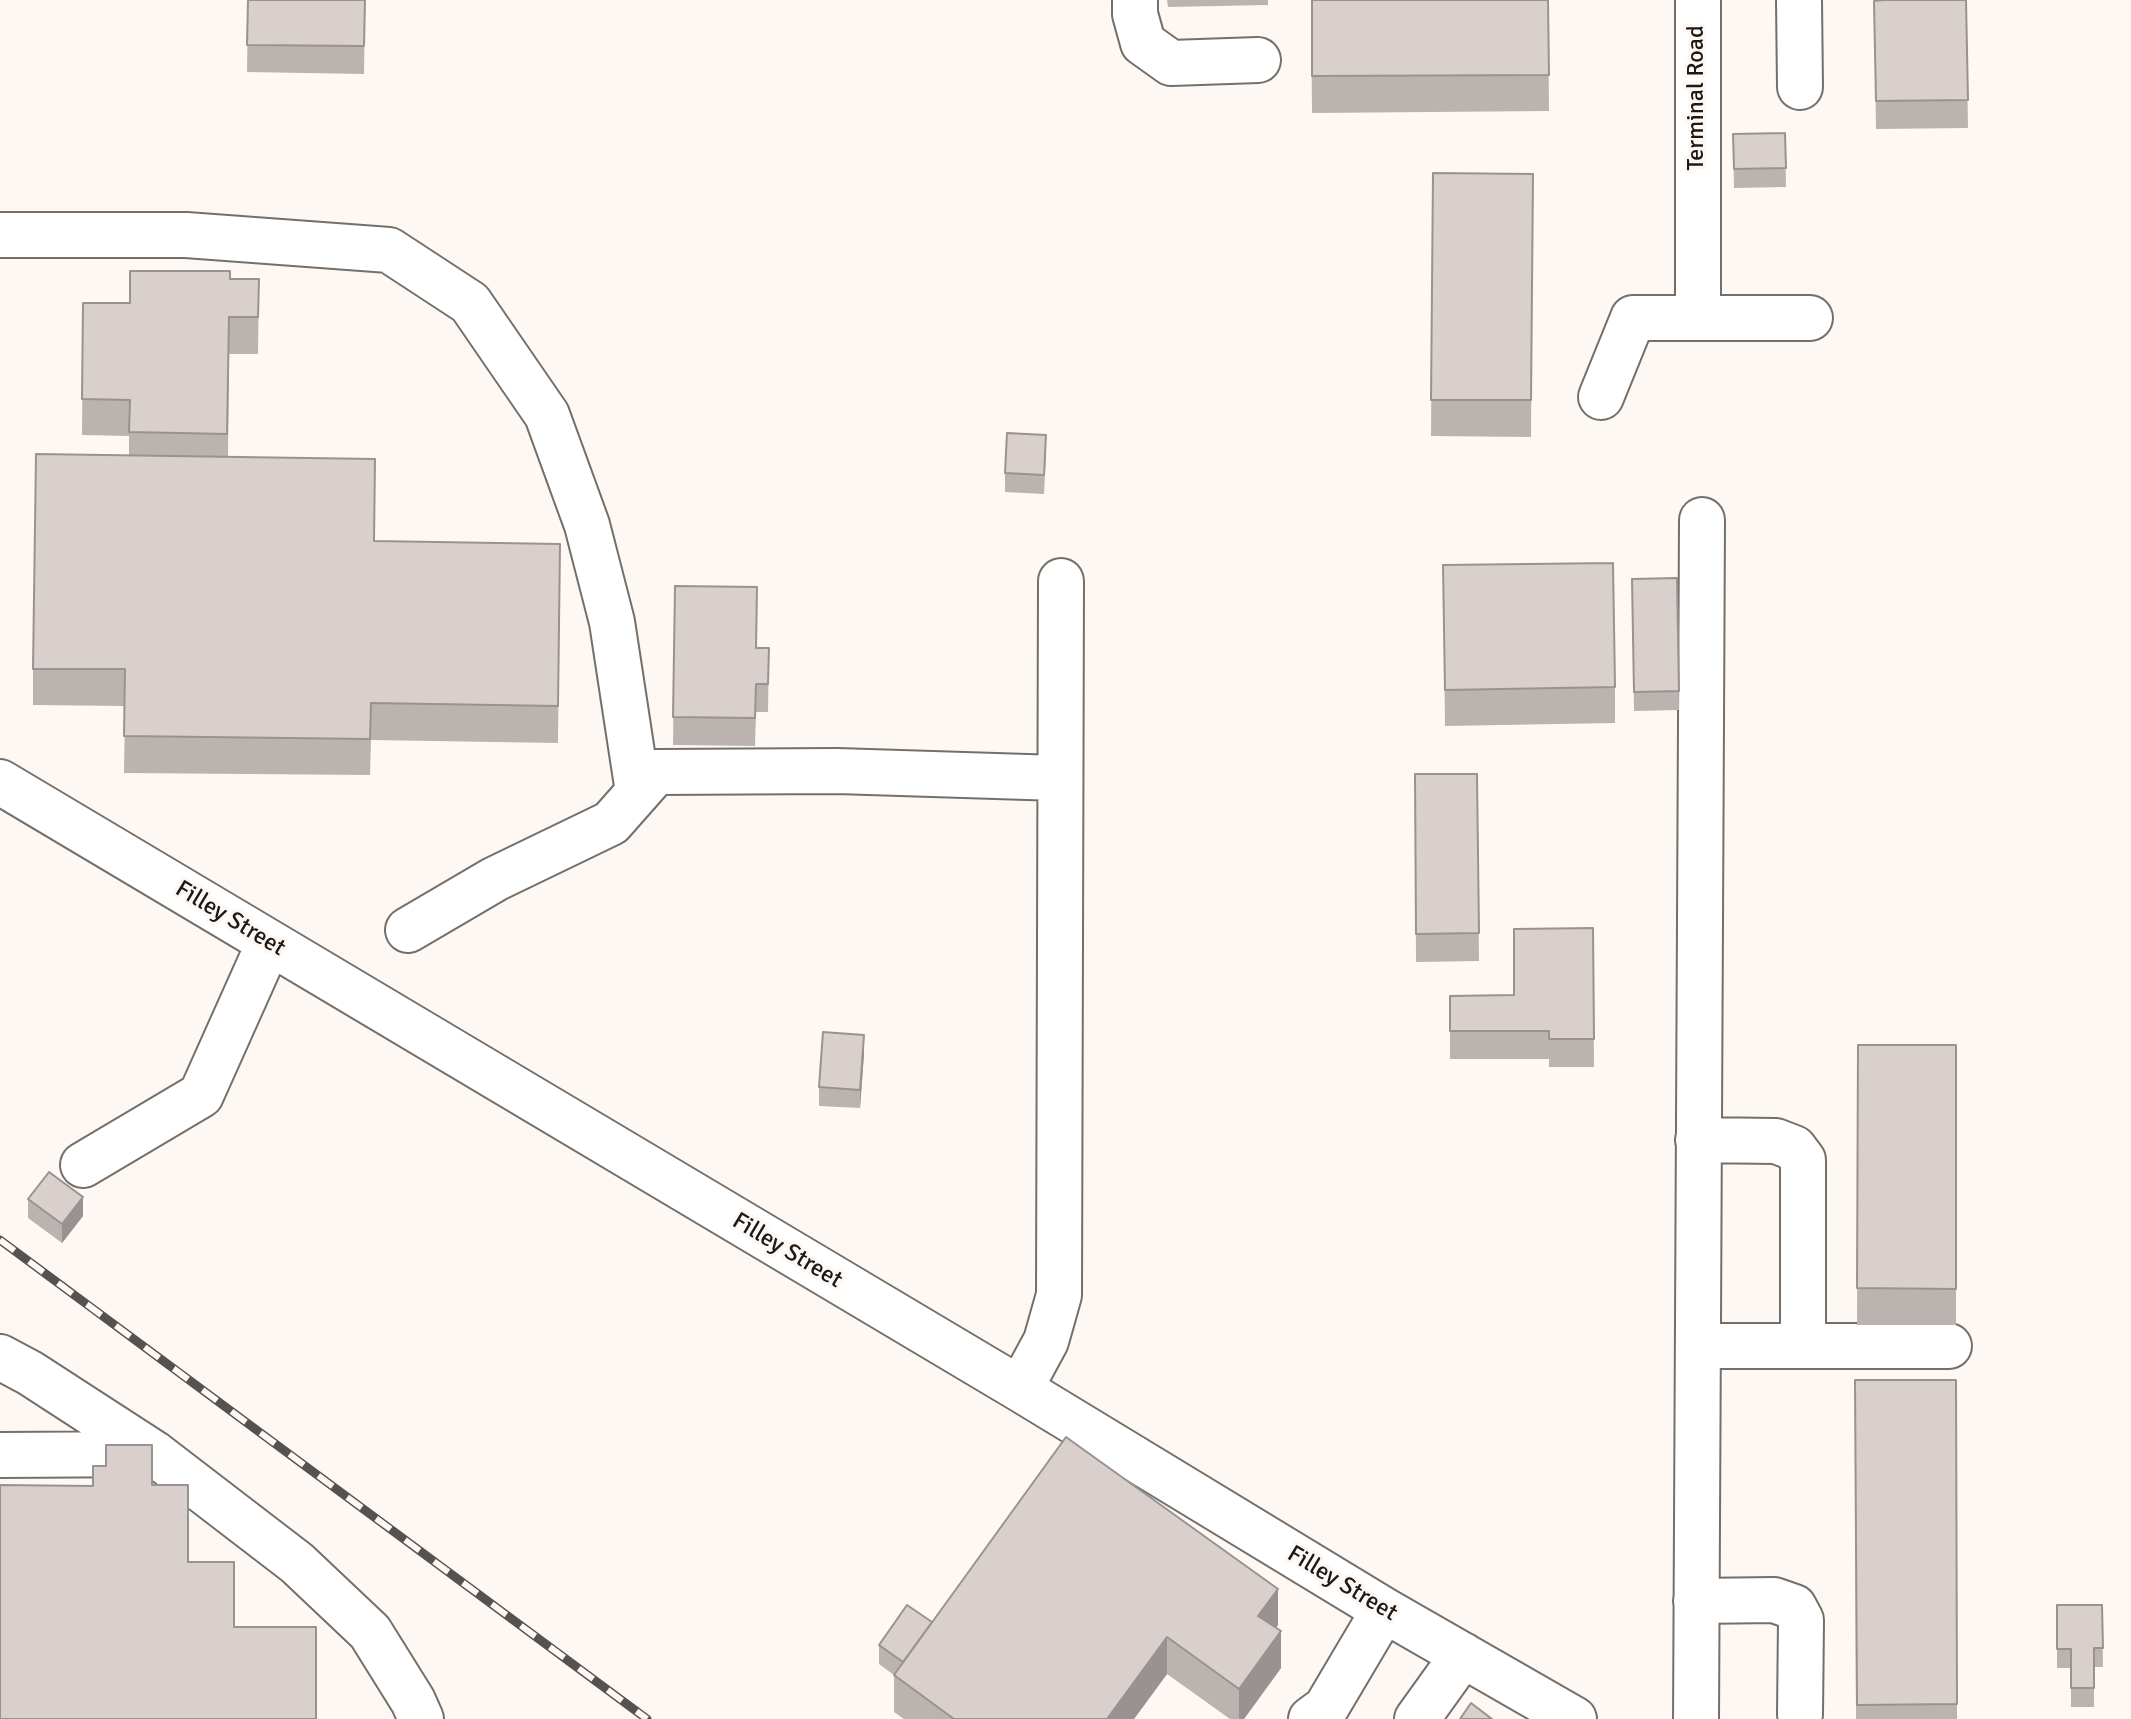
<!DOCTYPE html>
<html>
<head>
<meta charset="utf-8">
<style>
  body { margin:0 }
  canvas { display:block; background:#fef8f4 }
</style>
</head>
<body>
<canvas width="2131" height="1719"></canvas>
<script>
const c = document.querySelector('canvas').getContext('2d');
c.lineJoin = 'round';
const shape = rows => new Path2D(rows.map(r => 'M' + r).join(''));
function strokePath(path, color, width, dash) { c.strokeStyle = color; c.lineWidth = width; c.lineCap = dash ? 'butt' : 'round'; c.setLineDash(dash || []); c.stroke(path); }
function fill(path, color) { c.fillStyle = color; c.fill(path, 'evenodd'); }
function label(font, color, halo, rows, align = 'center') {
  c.font = font + ' Signika,sans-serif'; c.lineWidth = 7; c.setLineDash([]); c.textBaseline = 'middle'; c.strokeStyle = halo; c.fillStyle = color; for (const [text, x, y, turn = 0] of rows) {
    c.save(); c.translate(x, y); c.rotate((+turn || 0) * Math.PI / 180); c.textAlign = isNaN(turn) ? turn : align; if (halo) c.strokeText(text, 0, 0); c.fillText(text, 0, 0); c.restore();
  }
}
const minor = shape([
  [1135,0,1135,14,1143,43,1171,63,1258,60],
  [1698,0,1698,318],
  [1799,0,1800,87],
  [0,235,186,235,389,250,470,303,547,415,587,525,612,622,638,792],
  [1601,397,1633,318,1810,318],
  [0,782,1020,1389,1384,1610,1574,1719],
  [408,930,495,879,611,823,656,772,837,771,1059,778],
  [1698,1140,1776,1141,1794,1148,1803,1160,1803,1346],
  [83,1165,201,1095,269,943],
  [1698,1346,1949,1346],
  [0,1357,30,1373,155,1454,297,1563,370,1632,413,1701,421,1719],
  [1020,1389,1046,1341,1059,1295,1061,581],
  [0,1455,155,1454],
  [1696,1601,1774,1600,1794,1607,1801,1620,1800,1714],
  [1311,1719,1326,1708,1384,1610],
  [1417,1719,1463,1655],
  [1696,1719,1702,520]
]);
const rail = shape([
  [0,1240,647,1719]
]);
const wall = shape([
  [248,0,365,0,364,74,247,72],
  [1167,0,1268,0,1268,5,1168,7],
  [1311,0,1548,0,1549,111,1312,113],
  [1966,0,1968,128,1876,129,1874,1],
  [1785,133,1786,187,1734,188,1733,134],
  [1433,173,1533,174,1531,437,1431,436],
  [230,279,259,279,258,354,229,354,228,457,374,541,560,544,558,743,371,740,370,775,124,773,125,706,33,705,33,669,129,455,129,436,82,435,83,303,130,303],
  [1046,454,1044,494,1005,492,1005,473],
  [1443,565,1615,687,1615,723,1445,726],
  [1677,578,1679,710,1634,711,1632,579],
  [675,586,756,648,769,648,768,712,756,712,755,746,673,745],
  [1415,774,1477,774,1479,961,1416,962],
  [1593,928,1594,1067,1549,1067,1549,1059,1450,1059,1450,996,1514,995],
  [1858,1045,1956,1045,1956,1325,1857,1325],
  [864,1054,860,1108,819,1106,819,1087],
  [28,1199,83,1216,62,1243,28,1218],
  [1855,1380,1956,1380,1957,1719,1856,1719],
  [2057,1605,2102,1605,2103,1667,2094,1667,2094,1707,2071,1707,2071,1668,2057,1668],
  [932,1622,1278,1625,1276,1628,1281,1668,1244,1719,1230,1719,1167,1674,1134,1719,904,1719,894,1712,894,1675,879,1664,879,1645]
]);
const shadedWall = shape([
  [864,1035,864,1054,860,1108,860,1090],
  [83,1197,83,1216,62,1243,62,1224],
  [1278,1589,1278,1625,1258,1652,1258,1616],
  [1281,1631,1281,1668,1244,1719,1239,1719,1239,1689],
  [1167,1637,1167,1674,1134,1719,1107,1719]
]);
const building = shape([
  [248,0,365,0,364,46,247,45,248,0],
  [1312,0,1548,0,1549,75,1312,76,1312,0],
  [1884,0,1966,0,1968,100,1876,101,1874,1,1884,0],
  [1785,133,1786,168,1734,169,1733,134,1785,133],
  [1433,173,1533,174,1531,400,1431,400,1433,173],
  [130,271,230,271,230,279,259,279,258,317,229,317,227,434,129,432,130,400,82,399,83,303,130,303,130,271],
  [1007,433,1046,435,1044,475,1005,473,1007,433],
  [36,454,375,459,374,541,560,544,558,706,371,703,370,739,124,736,125,669,33,669,36,454],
  [1613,563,1615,687,1445,690,1443,565,1613,563],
  [1677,578,1679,691,1634,692,1632,579,1677,578],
  [675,586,757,587,756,648,769,648,768,684,756,684,755,718,673,717,675,586],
  [1415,774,1477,774,1479,933,1416,934,1415,774],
  [1593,928,1594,1039,1549,1039,1549,1031,1450,1031,1450,996,1514,995,1514,929,1593,928],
  [823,1032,864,1035,860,1090,819,1087,823,1032],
  [1858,1045,1956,1045,1956,1289,1857,1288,1858,1045],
  [49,1172,83,1197,62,1224,28,1199,49,1172],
  [1855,1380,1956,1380,1957,1704,1857,1705,1855,1380],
  [1066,1437,1278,1589,1258,1616,1281,1631,1239,1689,1167,1637,1107,1719,954,1719,894,1675,1066,1437],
  [106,1445,152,1445,152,1485,188,1485,188,1562,234,1562,234,1627,316,1627,316,1719,0,1719,0,1485,93,1486,93,1466,106,1466,106,1445],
  [907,1605,932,1622,903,1662,879,1645,907,1605],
  [2057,1605,2102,1605,2103,1648,2094,1648,2094,1688,2071,1688,2071,1649,2057,1649,2057,1605],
  [1471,1703,1492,1719,1460,1719,1471,1703]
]);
const streetNames = [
  ["Terminal Road",1697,98,-90],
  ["Filley Street",230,919,31],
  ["Filley Street",787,1251,31],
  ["Filley Street",1342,1584,31]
];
strokePath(minor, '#756f6a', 48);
strokePath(minor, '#fff', 44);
strokePath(rail, '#56524f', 9);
strokePath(rail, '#fef8f4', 6, [18]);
fill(wall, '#bbb3b0');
fill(shadedWall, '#989290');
fill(building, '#d9d0cd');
strokePath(building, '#989290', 2);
label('24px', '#1b1816', '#fef8f4', streetNames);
</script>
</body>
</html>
